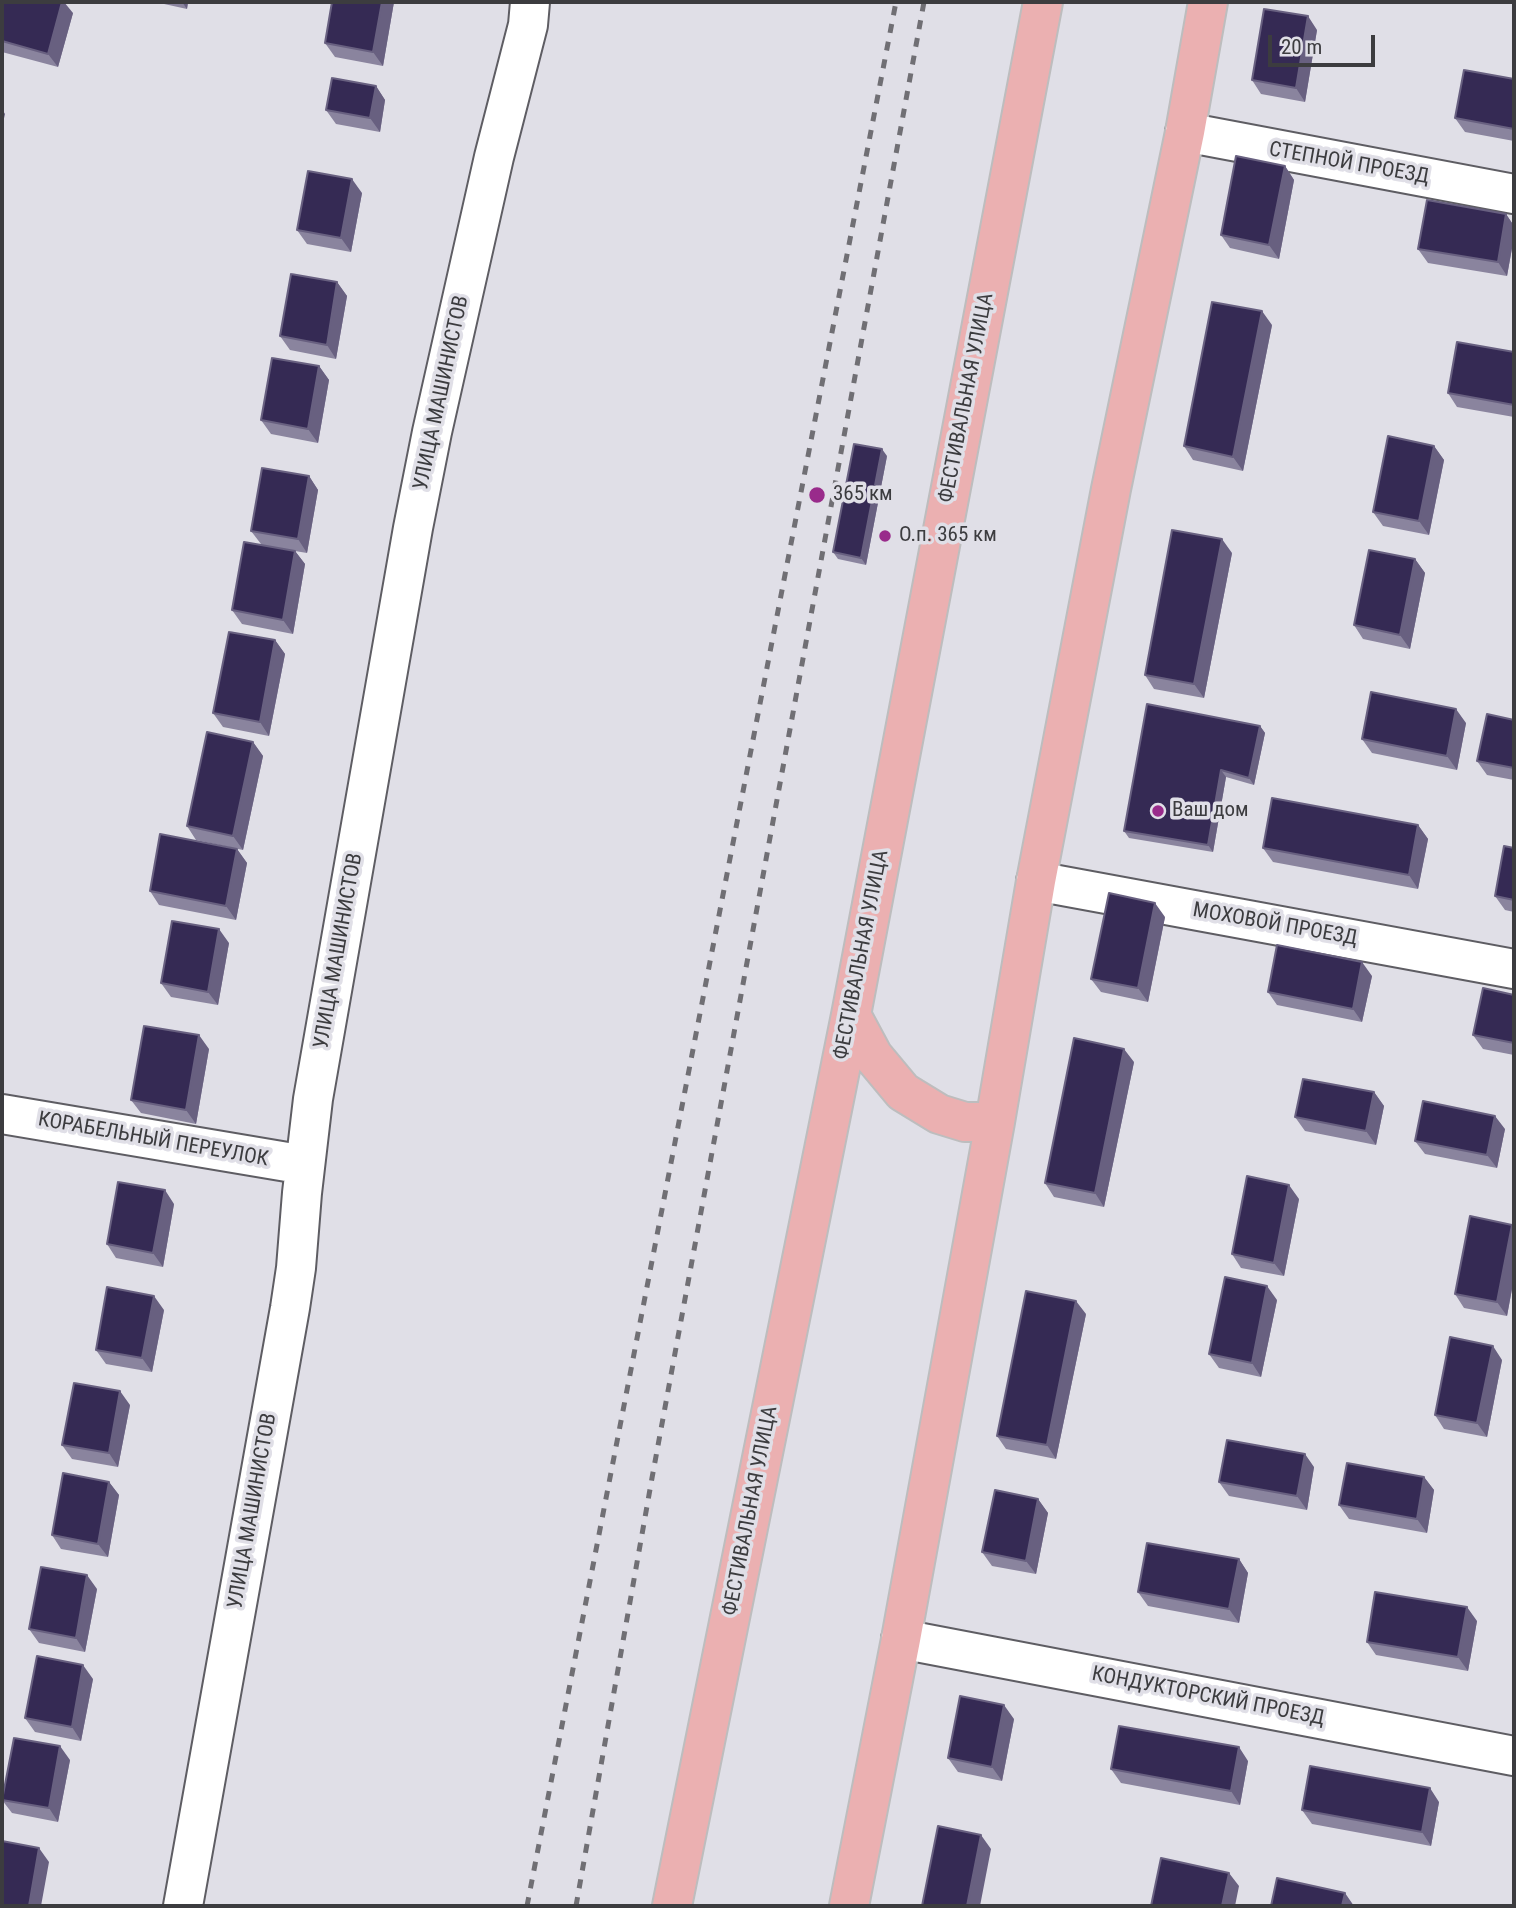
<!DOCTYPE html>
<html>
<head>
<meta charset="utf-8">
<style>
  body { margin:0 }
  #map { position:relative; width:1516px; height:1908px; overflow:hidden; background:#e0dfe7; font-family:"Roboto Condensed",sans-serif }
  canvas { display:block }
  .frame { position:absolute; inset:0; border:4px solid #3c3c3f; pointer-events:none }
  .scale { position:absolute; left:1268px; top:35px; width:107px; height:32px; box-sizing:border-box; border:4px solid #3c3c3f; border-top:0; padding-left:9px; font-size:21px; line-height:24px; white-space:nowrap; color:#3c3c3f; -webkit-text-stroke:5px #e0dfe7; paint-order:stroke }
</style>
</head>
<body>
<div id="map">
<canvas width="1516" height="1908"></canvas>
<div class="frame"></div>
<div class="scale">20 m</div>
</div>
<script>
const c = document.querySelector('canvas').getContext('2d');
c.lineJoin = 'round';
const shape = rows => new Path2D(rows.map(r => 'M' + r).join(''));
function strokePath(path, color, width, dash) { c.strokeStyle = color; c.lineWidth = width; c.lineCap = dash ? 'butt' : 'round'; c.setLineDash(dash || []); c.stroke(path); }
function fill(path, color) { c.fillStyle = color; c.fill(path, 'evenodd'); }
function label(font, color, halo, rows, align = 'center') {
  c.font = font + ' "Roboto Condensed",sans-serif'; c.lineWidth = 7; c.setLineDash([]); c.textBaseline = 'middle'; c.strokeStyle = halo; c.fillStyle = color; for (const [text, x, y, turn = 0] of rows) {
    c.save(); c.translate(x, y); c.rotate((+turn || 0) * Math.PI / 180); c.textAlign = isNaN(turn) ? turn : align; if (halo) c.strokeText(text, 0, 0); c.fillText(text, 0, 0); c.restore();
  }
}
const minor = shape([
  [1185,132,1514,194],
  [1036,881,1514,969],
  [2,1114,305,1165],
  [901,1639,1514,1756],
  [183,1906,290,1308,296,1268,302,1193,313,1099,413,528,432,432,494,157,528,25,530,2]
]);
const major = shape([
  [851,1015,873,1056,903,1092,939,1114,965,1122,995,1122],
  [672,1906,851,1015,1043,2],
  [849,1906,901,1639,995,1122,1036,881,1111,489,1185,132,1208,2]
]);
const rail = shape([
  [527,1906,896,2],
  [576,1906,652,1478,924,2]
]);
const wall = shape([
  [2,2,73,13,58,67,2,52],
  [155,2,188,2,187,9],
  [332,2,394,2,383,66,335,57,325,43],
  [1317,30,1305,102,1261,94,1252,80],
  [1514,79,1514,141,1465,132,1455,118],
  [376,86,385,100,380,132,336,124,326,110],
  [1285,166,1294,180,1279,259,1230,248,1221,235],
  [362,193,351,252,307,244,297,230],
  [1506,214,1514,226,1514,237,1507,276,1428,263,1418,249],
  [337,282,347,296,336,359,290,350,280,336],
  [1272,325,1243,471,1193,460,1184,446],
  [1514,352,1514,417,1457,407,1448,393],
  [319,366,329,380,318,443,271,434,261,420],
  [1434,446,1444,460,1429,535,1383,526,1373,512],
  [887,456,866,565,838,559,833,552],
  [309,476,318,490,307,553,295,551,305,564,293,634,242,624,232,610,261,544,251,531],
  [1232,553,1204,698,1154,689,1145,675],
  [1415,559,1425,573,1410,649,1363,639,1354,625],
  [275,640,285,654,269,736,223,727,213,713],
  [1514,720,1514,780,1487,775,1477,761],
  [1466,723,1457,770,1372,753,1362,739],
  [1260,726,1265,733,1254,785,1226,777,1213,852,1129,838,1124,831],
  [253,742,263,756,243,850,196,840,187,826],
  [1418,825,1428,839,1418,889,1273,862,1263,848],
  [1514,848,1514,912,1505,910,1495,896],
  [237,849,247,863,236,920,159,905,150,891],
  [1165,917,1148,1002,1101,992,1091,979],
  [229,943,218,1005,171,997,161,983],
  [1372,976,1362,1022,1277,1005,1268,992],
  [1514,995,1514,1055,1483,1049,1473,1035],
  [209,1049,196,1124,141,1113,131,1100],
  [1134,1062,1104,1207,1054,1197,1045,1183],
  [1374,1092,1384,1106,1376,1145,1305,1131,1295,1117],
  [1505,1129,1497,1168,1425,1154,1415,1141],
  [1299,1199,1284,1276,1241,1268,1232,1254],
  [174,1204,163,1267,116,1258,107,1244],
  [1512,1225,1514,1227,1514,1278,1507,1316,1464,1308,1455,1294],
  [1277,1300,1261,1377,1219,1368,1209,1354],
  [164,1310,152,1372,106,1364,96,1350],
  [1086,1314,1056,1459,1006,1449,997,1436],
  [1502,1360,1487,1437,1444,1429,1435,1415],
  [130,1405,118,1467,72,1459,62,1445],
  [1314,1467,1307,1510,1229,1496,1219,1482],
  [1424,1477,1434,1490,1427,1533,1349,1519,1339,1505],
  [109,1482,119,1495,108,1557,61,1549,52,1535],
  [1038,1499,1048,1513,1036,1574,992,1566,982,1552],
  [1239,1559,1248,1573,1239,1623,1148,1606,1138,1592],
  [97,1589,85,1652,39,1643,29,1629],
  [1477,1621,1468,1671,1376,1655,1367,1642],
  [93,1679,81,1741,35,1732,25,1718],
  [1014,1719,1002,1781,958,1772,948,1758],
  [70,1760,58,1822,12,1813,2,1800],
  [1248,1761,1240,1805,1121,1783,1111,1769],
  [1439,1802,1431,1846,1312,1824,1302,1810]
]);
const shadedWall = shape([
  [62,2,64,2,73,13,58,67,48,54],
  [182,2,188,2,187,9],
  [382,2,394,2,383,66,373,52],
  [1308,16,1317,30,1305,102,1296,88],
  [376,86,385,100,380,132,370,118],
  [2,109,5,114,2,127],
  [1285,166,1294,180,1279,259,1269,245],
  [352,179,362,193,351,252,341,238],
  [1506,214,1514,226,1514,237,1507,276,1498,262],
  [337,282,347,296,336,359,327,345],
  [1262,311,1272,325,1243,471,1233,457],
  [319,366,329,380,318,443,308,429],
  [1434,446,1444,460,1429,535,1419,521],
  [882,449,887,456,866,565,861,558],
  [309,476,318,490,307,553,298,539],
  [1222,539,1232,553,1204,698,1194,684],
  [295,551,305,564,293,634,283,620],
  [1415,559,1425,573,1410,649,1400,635],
  [275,640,285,654,269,736,260,722],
  [1456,709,1466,723,1457,770,1447,756],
  [1260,726,1265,733,1254,785,1249,778],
  [253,742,263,756,243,850,233,836],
  [1221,770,1226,777,1213,852,1208,845],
  [1418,825,1428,839,1418,889,1409,875],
  [237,849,247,863,236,920,226,906],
  [1155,903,1165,917,1148,1002,1138,988],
  [219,929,229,943,218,1005,208,992],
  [1362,962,1372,976,1362,1022,1353,1009],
  [199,1035,209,1049,196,1124,186,1110],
  [1124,1049,1134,1062,1104,1207,1095,1193],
  [1374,1092,1384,1106,1376,1145,1366,1131],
  [1495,1116,1505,1129,1497,1168,1487,1155],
  [1289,1185,1299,1199,1284,1276,1274,1263],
  [165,1190,174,1204,163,1267,153,1253],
  [1512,1225,1514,1227,1514,1278,1507,1316,1497,1302],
  [1267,1286,1277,1300,1261,1377,1252,1363],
  [154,1296,164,1310,152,1372,142,1358],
  [1076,1301,1086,1314,1056,1459,1047,1445],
  [1493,1346,1502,1360,1487,1437,1477,1423],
  [120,1391,130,1405,118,1467,109,1453],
  [1305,1454,1314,1467,1307,1510,1297,1496],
  [1424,1477,1434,1490,1427,1533,1417,1519],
  [109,1482,119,1495,108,1557,98,1544],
  [1038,1499,1048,1513,1036,1574,1026,1561],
  [1239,1559,1248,1573,1239,1623,1229,1609],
  [87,1575,97,1589,85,1652,76,1638],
  [1467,1607,1477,1621,1468,1671,1458,1657],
  [83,1665,93,1679,81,1741,72,1727],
  [1004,1705,1014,1719,1002,1781,992,1767],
  [60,1746,70,1760,58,1822,49,1808],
  [1239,1747,1248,1761,1240,1805,1231,1791],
  [1430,1788,1439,1802,1431,1846,1422,1832],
  [981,1835,991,1849,980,1906,967,1906],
  [39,1848,49,1862,41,1906,29,1906],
  [1229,1873,1239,1886,1235,1906,1222,1906],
  [1345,1893,1354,1906,1342,1906]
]);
const building = shape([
  [2,2,62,2,48,54,2,41,2,2],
  [332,2,382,2,373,52,325,43,332,2],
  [1264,9,1308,16,1296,88,1252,80,1264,9],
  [1464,70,1514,79,1514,129,1455,118,1464,70],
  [332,78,376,86,370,118,326,110,332,78],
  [1236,156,1285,166,1269,245,1221,235,1236,156],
  [308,171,352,179,341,238,297,230,308,171],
  [1427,200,1506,214,1498,262,1418,249,1427,200],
  [291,274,337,282,327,345,280,336,291,274],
  [1212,302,1262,311,1233,457,1184,446,1212,302],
  [1457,342,1514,352,1514,405,1448,393,1457,342],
  [272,358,319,366,308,429,261,420,272,358],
  [1388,436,1434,446,1419,521,1373,512,1388,436],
  [854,444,882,449,861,558,833,552,854,444],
  [262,468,309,476,298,539,251,531,262,468],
  [1172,530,1222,539,1194,684,1145,675,1172,530],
  [244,542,295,551,283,620,232,610,244,542],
  [1369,550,1415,559,1400,635,1354,625,1369,550],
  [229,632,275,640,260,722,213,713,229,632],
  [1371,692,1456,709,1447,756,1362,739,1371,692],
  [1147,704,1260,726,1249,778,1221,770,1208,845,1124,831,1147,704],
  [1487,714,1514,720,1514,768,1477,761,1487,714],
  [207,732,253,742,233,836,187,826,207,732],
  [1272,798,1418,825,1409,875,1263,848,1272,798],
  [160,834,237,849,226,906,150,891,160,834],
  [1504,846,1514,848,1514,900,1495,896,1504,846],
  [1109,893,1155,903,1138,988,1091,979,1109,893],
  [172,921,219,929,208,992,161,983,172,921],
  [1277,945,1362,962,1353,1009,1268,992,1277,945],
  [1483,988,1514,995,1514,1043,1473,1035,1483,988],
  [144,1026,199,1035,186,1110,131,1100,144,1026],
  [1074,1038,1124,1049,1095,1193,1045,1183,1074,1038],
  [1303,1079,1374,1092,1366,1131,1295,1117,1303,1079],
  [1423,1101,1495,1116,1487,1155,1415,1141,1423,1101],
  [1247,1176,1289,1185,1274,1263,1232,1254,1247,1176],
  [118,1182,165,1190,153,1253,107,1244,118,1182],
  [1470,1216,1512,1225,1497,1302,1455,1294,1470,1216],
  [1225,1277,1267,1286,1252,1363,1209,1354,1225,1277],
  [107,1287,154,1296,142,1358,96,1350,107,1287],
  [1026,1291,1076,1301,1047,1445,997,1436,1026,1291],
  [1450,1337,1493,1346,1477,1423,1435,1415,1450,1337],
  [74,1383,120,1391,109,1453,62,1445,74,1383],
  [1227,1440,1305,1454,1297,1496,1219,1482,1227,1440],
  [1347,1463,1424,1477,1417,1519,1339,1505,1347,1463],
  [63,1473,109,1482,98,1544,52,1535,63,1473],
  [995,1490,1038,1499,1026,1561,982,1552,995,1490],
  [1147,1543,1239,1559,1229,1609,1138,1592,1147,1543],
  [41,1567,87,1575,76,1638,29,1629,41,1567],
  [1375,1592,1467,1607,1458,1657,1367,1642,1375,1592],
  [37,1656,83,1665,72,1727,25,1718,37,1656],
  [960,1696,1004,1705,992,1767,948,1758,960,1696],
  [1119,1726,1239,1747,1231,1791,1111,1769,1119,1726],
  [14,1738,60,1746,49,1808,2,1800,14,1738],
  [1310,1766,1430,1788,1422,1832,1302,1810,1310,1766],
  [938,1826,981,1835,967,1906,922,1906,938,1826],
  [2,1841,39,1848,29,1906,2,1906,2,1841],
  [1161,1858,1229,1873,1222,1906,1151,1906,1161,1858],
  [1277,1878,1345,1893,1342,1906,1271,1906,1277,1878]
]);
const markers = [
  [817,495,9,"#992b8b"],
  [885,536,7,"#992b8b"],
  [1158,811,7,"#992b8b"]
];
const streetNames = [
  ["СТЕПНОЙ ПРОЕЗД",1349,164,10],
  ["УЛИЦА МАШИНИСТОВ",442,393,-78],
  ["ФЕСТИВАЛЬНАЯ УЛИЦА",967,398,-79],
  ["МОХОВОЙ ПРОЕЗД",1275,925,10],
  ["УЛИЦА МАШИНИСТОВ",339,951,-80],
  ["ФЕСТИВАЛЬНАЯ УЛИЦА",862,955,-79],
  ["КОРАБЕЛЬНЫЙ ПЕРЕУЛОК",153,1140,10],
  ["УЛИЦА МАШИНИСТОВ",253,1511,-80],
  ["ФЕСТИВАЛЬНАЯ УЛИЦА",751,1511,-79],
  ["КОНДУКТОРСКИЙ ПРОЕЗД",1208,1697,11]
];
const poiNames = [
  ["365 км",833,495],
  ["О.п. 365 км",899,536],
  ["Ваш дом",1172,811]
];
strokePath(minor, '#5e5d63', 42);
strokePath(major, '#bdbdbe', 42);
strokePath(minor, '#fff', 38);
strokePath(major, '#ebb0b1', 38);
strokePath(rail, '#706f74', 5, [9, 9]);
fill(wall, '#8a849e');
fill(shadedWall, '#686080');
fill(building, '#352a54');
strokePath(building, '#686080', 2);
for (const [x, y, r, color] of markers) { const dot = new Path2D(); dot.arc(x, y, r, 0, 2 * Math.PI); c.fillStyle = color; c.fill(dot); strokePath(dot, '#e0dfe7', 2.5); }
label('21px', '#3c3c3f', '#e0dfe7', streetNames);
label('21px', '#3c3c3f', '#e0dfe7', poiNames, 'left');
</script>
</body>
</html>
